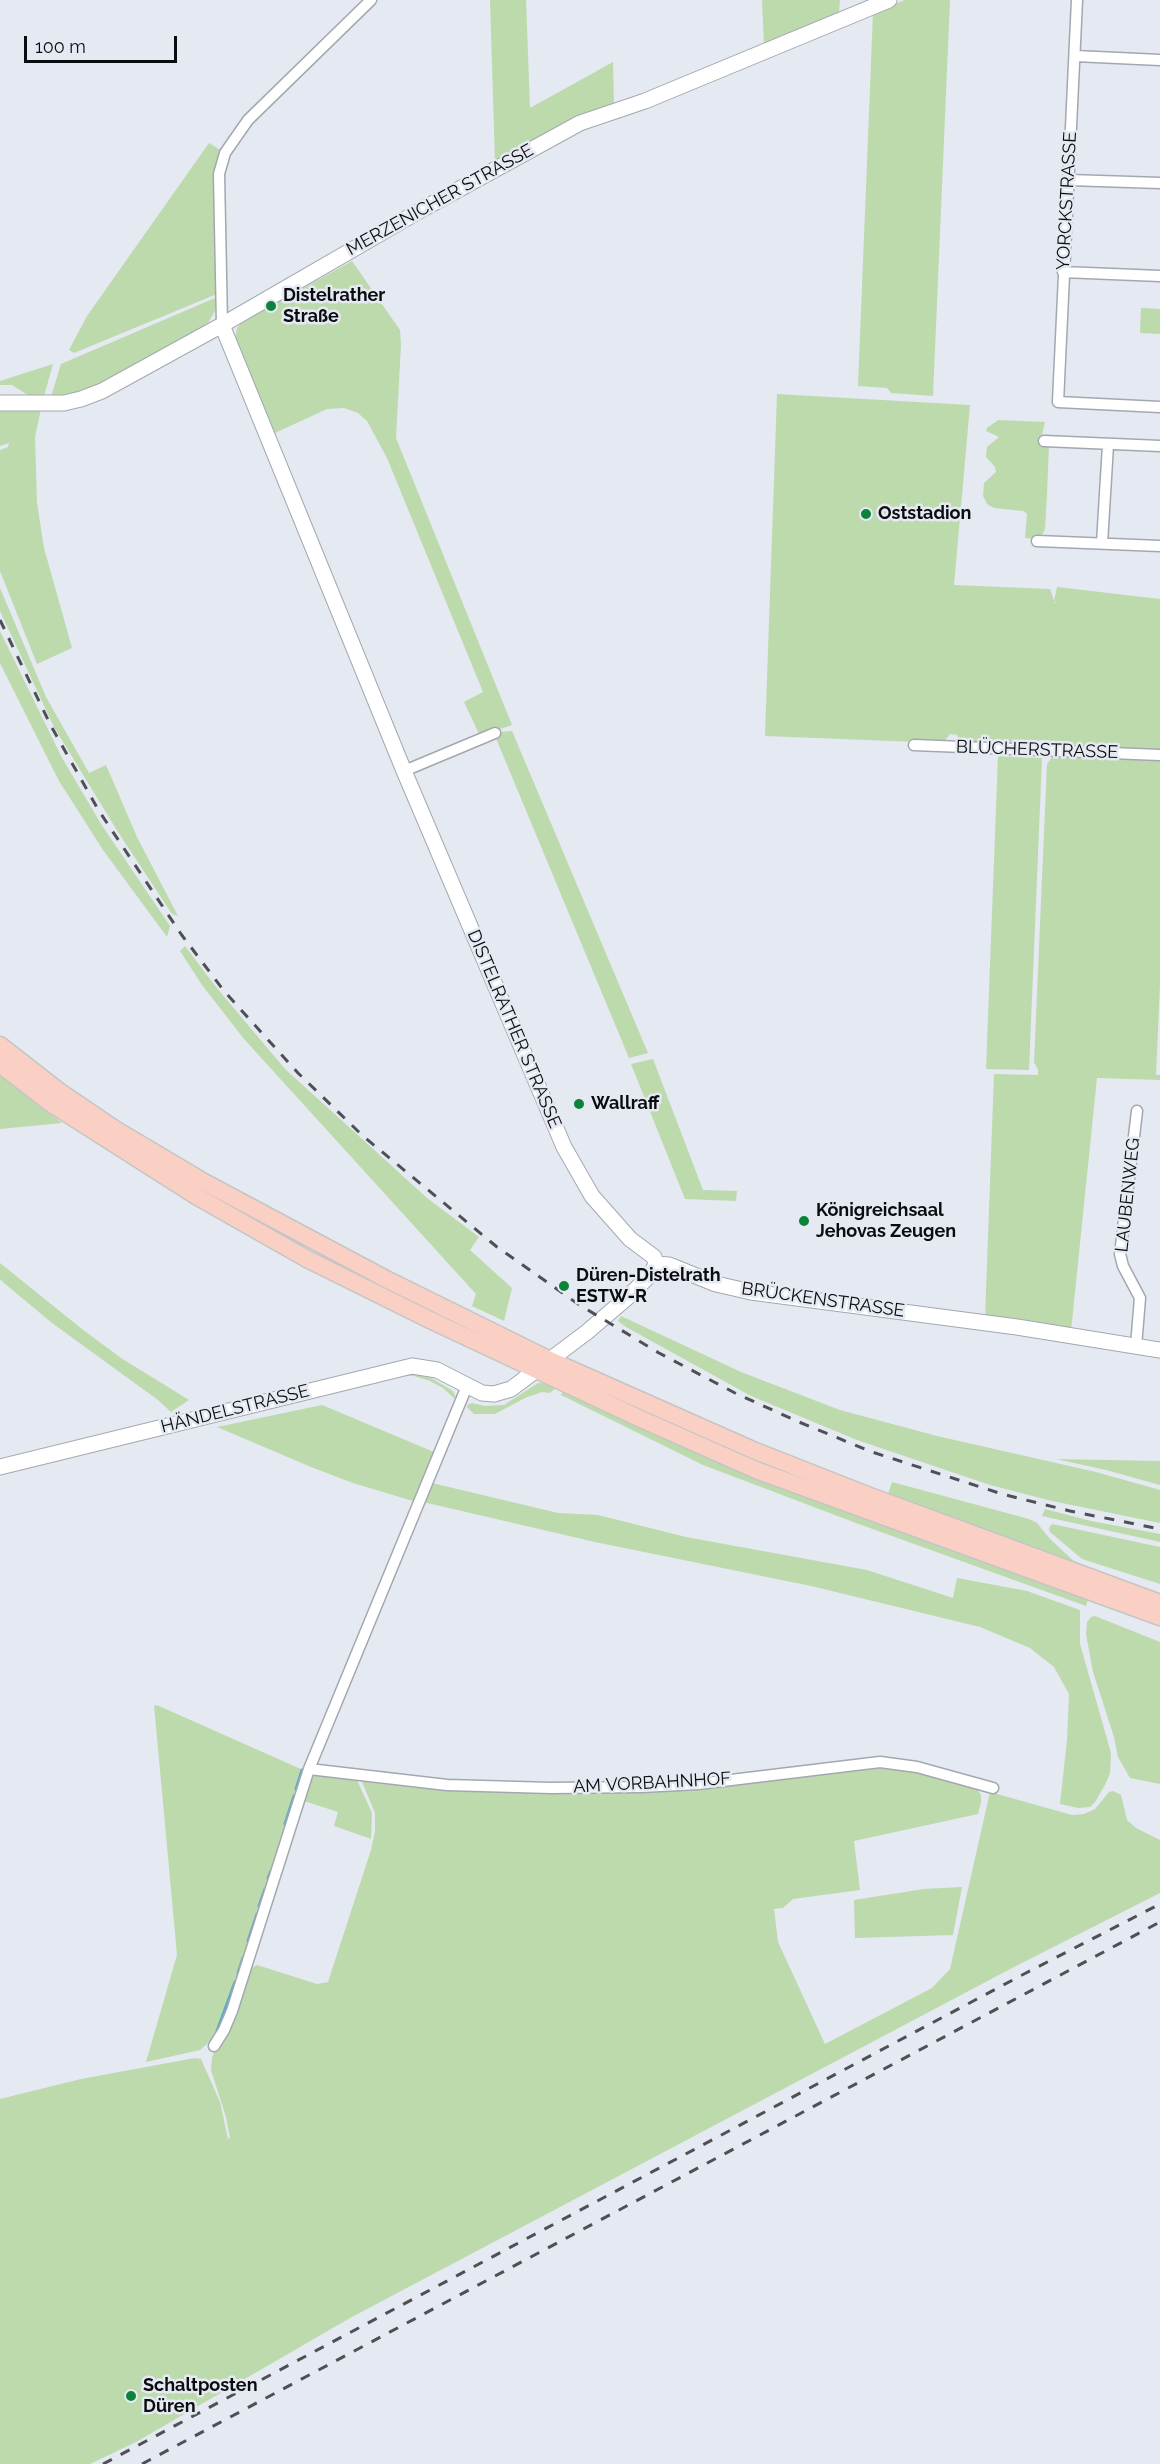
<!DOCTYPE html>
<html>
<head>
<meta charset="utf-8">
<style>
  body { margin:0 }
  #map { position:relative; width:1160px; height:2464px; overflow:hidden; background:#e4e9f2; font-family:Raleway,sans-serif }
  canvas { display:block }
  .scale { position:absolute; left:24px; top:36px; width:153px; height:27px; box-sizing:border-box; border:3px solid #0b0c0f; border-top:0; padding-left:8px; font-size:18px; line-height:21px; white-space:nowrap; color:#0b0c0f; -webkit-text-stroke:4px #e4e9f2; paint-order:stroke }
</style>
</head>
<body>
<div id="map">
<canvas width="1160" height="2464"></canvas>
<div class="scale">100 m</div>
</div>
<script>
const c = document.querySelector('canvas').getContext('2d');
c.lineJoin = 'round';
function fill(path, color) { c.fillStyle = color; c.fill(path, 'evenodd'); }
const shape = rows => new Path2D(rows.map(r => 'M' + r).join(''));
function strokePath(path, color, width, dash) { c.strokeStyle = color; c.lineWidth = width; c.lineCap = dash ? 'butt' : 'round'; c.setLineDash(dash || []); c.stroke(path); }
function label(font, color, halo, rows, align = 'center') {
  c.font = font + ' Raleway,sans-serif'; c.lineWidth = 5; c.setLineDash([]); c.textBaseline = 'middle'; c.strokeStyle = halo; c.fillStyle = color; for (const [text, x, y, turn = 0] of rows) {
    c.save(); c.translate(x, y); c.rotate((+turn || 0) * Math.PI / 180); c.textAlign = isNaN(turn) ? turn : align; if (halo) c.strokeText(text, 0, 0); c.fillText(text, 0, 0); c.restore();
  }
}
const green = shape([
  [490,0,526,0,530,108,613,62,614,104,495,163],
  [762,0,840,0,839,13,764,44],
  [905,0,950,0,933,396,891,393,887,388,858,386,873,13],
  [209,143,220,150,214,171,214,209,217,294,74,353,69,350,87,316],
  [352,261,400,330,401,345,396,438,512,725,480,736,464,702,483,692,387,458,367,421,358,413,344,408,327,409,275,433,235,339,237,328,242,322],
  [215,298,215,311,208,323,200,328,89,392,50,400,61,364],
  [1141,308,1160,309,1160,334,1140,333],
  [53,364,43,400,34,399,12,385,0,385,0,381],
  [777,394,970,405,954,585,1050,589,1055,603,1057,603,1054,601,1057,587,1160,599,1160,751,1057,746,1049,740,1040,740,1032,746,960,743,957,735,950,734,943,743,765,736],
  [0,409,41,409,35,437,37,503,44,548,72,648,37,664,0,571,0,450,8,447,9,443,0,446],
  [998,420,1045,422,1041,439,1049,446,1047,494,1045,529,1040,539,1025,538,1027,514,1023,511,994,508,987,504,983,496,984,483,996,472,995,467,986,457,987,447,999,437,986,431,987,428],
  [0,588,46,697,89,773,106,765,137,837,178,916,172,914,118,832,54,727,0,611],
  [0,631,61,756,101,824,170,926,167,937,103,850,59,781,0,663],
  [512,731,648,1053,629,1058,495,736,500,732],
  [1054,754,1160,759,1160,984,1156,1075,1160,1075,1160,1080,1097,1078,1071,1331,985,1318,994,1074,1038,1075,1038,1070,1034,1062,1047,764],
  [998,756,1042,758,1029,1070,986,1069],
  [185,946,216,987,285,1069,427,1198,479,1237,470,1250,512,1288,504,1321,472,1306,476,1294,244,1039,202,985,180,951],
  [653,1059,703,1190,737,1191,736,1201,685,1199,631,1064],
  [0,1075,62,1123,0,1129],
  [0,1263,82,1329,121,1358,189,1400,171,1412,158,1400,52,1323,4,1283,0,1279],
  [621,1316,741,1372,840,1410,937,1436,1096,1472,1160,1490,1160,1523,1052,1501,990,1485,857,1440,751,1396,626,1327,618,1321],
  [407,1372,431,1378,453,1391,457,1401,443,1388,430,1381,414,1376,403,1376,129,1443],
  [538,1383,549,1384,556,1388,550,1393,542,1392,525,1398,495,1414,474,1414,467,1407,467,1405,472,1403,485,1406,504,1405],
  [563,1391,1088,1599,1086,1606,856,1523,703,1465,563,1396,561,1395],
  [322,1405,434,1452,413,1501,353,1483,311,1467,217,1427],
  [1056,1459,1160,1461,1160,1485,1106,1470],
  [892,1482,1029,1519,1037,1523,1050,1539,1077,1564,888,1494],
  [432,1483,558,1513,598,1515,686,1537,867,1570,953,1598,957,1578,1027,1591,1080,1610,1080,1644,1111,1753,1110,1773,1106,1783,1095,1802,1090,1807,1078,1808,1060,1804,1067,1740,1069,1694,1054,1667,1030,1648,980,1627,811,1586,595,1542,423,1502],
  [1045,1509,1091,1521,1160,1534,1160,1542,1042,1516],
  [1052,1524,1160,1547,1160,1584,1082,1559,1050,1532,1049,1528],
  [1095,1616,1160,1642,1160,1784,1130,1778,1118,1757,1114,1737,1093,1672,1086,1634,1087,1622,1091,1617],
  [154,1705,159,1706,303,1770,230,2005,216,2036,200,2050,146,2062,177,1955],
  [895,1765,976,1788,981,1795,981,1802,978,1814,854,1841,860,1890,793,1899,783,1908,774,1909,778,1942,825,2044,932,1988,950,1969,990,1792,1072,1815,1084,1814,1095,1809,1109,1792,1113,1791,1121,1795,1127,1820,1136,1828,1160,1840,1160,1893,1014,1967,350,2318,136,2442,90,2464,0,2464,0,2099,81,2079,195,2058,201,2059,220,2102,228,2139,230,2138,226,2117,211,2070,212,2057,250,1969,257,1965,317,1984,328,1982,371,1850,375,1831,375,1813,360,1777,546,1792],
  [316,1775,356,1778,372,1813,371,1839,334,1826,338,1812,304,1801,313,1777],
  [962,1887,953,1935,855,1938,854,1900,924,1889]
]);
const stream = shape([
  [296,1789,302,1770],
  [285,1824,294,1796],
  [268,1878,271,1871],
  [259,1906,265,1889],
  [248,1941,257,1914],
  [238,1973,243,1958],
  [217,2031,235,1982]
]);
const street = shape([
  [1077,0,1058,402,1160,407],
  [1075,56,1160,60],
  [1069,180,1160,183],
  [1063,272,1160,276],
  [222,325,219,174,225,153,248,120,371,0],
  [1044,441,1160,446],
  [1037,541,1160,546],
  [1102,543,1108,445],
  [914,745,1160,755],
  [404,771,495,733],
  [1136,1346,1140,1298,1123,1266,1120,1254,1137,1111],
  [309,1769,447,1785,551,1788,641,1787,698,1784,880,1762,917,1767,993,1788],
  [214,2046,224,2030,232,2011,309,1769,467,1386]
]);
const secondary = shape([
  [222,325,404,771,564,1147,592,1196,630,1239,654,1257,656,1264],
  [0,403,64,403,81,399,102,391,222,325,421,210,580,123,645,101,889,0],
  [656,1264,669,1265,716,1284,751,1292,1017,1327,1160,1350],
  [0,1467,412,1366,437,1370,482,1393,494,1394,511,1389,587,1332,629,1296,651,1274,656,1264]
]);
const primary = shape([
  [0,1045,59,1091,118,1131,204,1182,386,1279,550,1360,753,1450,870,1496,1160,1603],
  [0,1064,50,1103,196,1196,307,1259,430,1320,641,1419,756,1470,1160,1617]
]);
const rail = shape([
  [0,620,51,726,99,811,181,934,224,991,298,1073,363,1136,497,1247,578,1304,659,1353,735,1393,799,1422,872,1452,1002,1494,1070,1511,1160,1529],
  [103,2464,1024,1974,1160,1904],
  [142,2464,1160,1922]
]);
const markers = [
  [271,306,6,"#0c823b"],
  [866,514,6,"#0c823b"],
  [579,1104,6,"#0c823b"],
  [804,1221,6,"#0c823b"],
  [564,1286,6,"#0c823b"],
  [131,2396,6,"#0c823b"]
];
const streetNames = [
  ["MERZENICHER STRASSE",440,200,-29],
  ["YORCKSTRASSE",1067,201,-87],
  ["BLÜCHERSTRASSE",1037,750,2],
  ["DISTELRATHER STRASSE",514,1029,67],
  ["LAUBENWEG",1128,1195,-84],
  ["BRÜCKENSTRASSE",823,1300,8],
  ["HÄNDELSTRASSE",235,1409,-14],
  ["AM VORBAHNHOF",652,1783,-3]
];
const poiNames = [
  ["Distelrather",283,296],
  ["Straße",283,317],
  ["Oststadion",878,514],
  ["Wallraff",591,1104],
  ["Königreichsaal",816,1211],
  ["Jehovas Zeugen",816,1232],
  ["Düren-Distelrath",576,1276],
  ["ESTW-R",576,1297],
  ["Schaltposten",143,2386],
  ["Düren",143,2407]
];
fill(green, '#bddaad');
strokePath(stream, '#62aacc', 3);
strokePath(street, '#a3a8b0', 13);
strokePath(secondary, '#a3a8b0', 17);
strokePath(primary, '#c4c5c5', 19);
strokePath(street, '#fff', 10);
strokePath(secondary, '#fff', 15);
strokePath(primary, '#fad0c4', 16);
strokePath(rail, '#4e5055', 3, [10, 10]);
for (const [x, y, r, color] of markers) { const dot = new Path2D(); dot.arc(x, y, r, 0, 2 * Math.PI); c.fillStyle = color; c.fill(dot); strokePath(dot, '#e4e9f2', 2); }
label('18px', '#0b0c0f', '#e4e9f2', streetNames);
label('bold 18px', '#0b0c0f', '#e4e9f2', poiNames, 'left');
</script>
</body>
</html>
